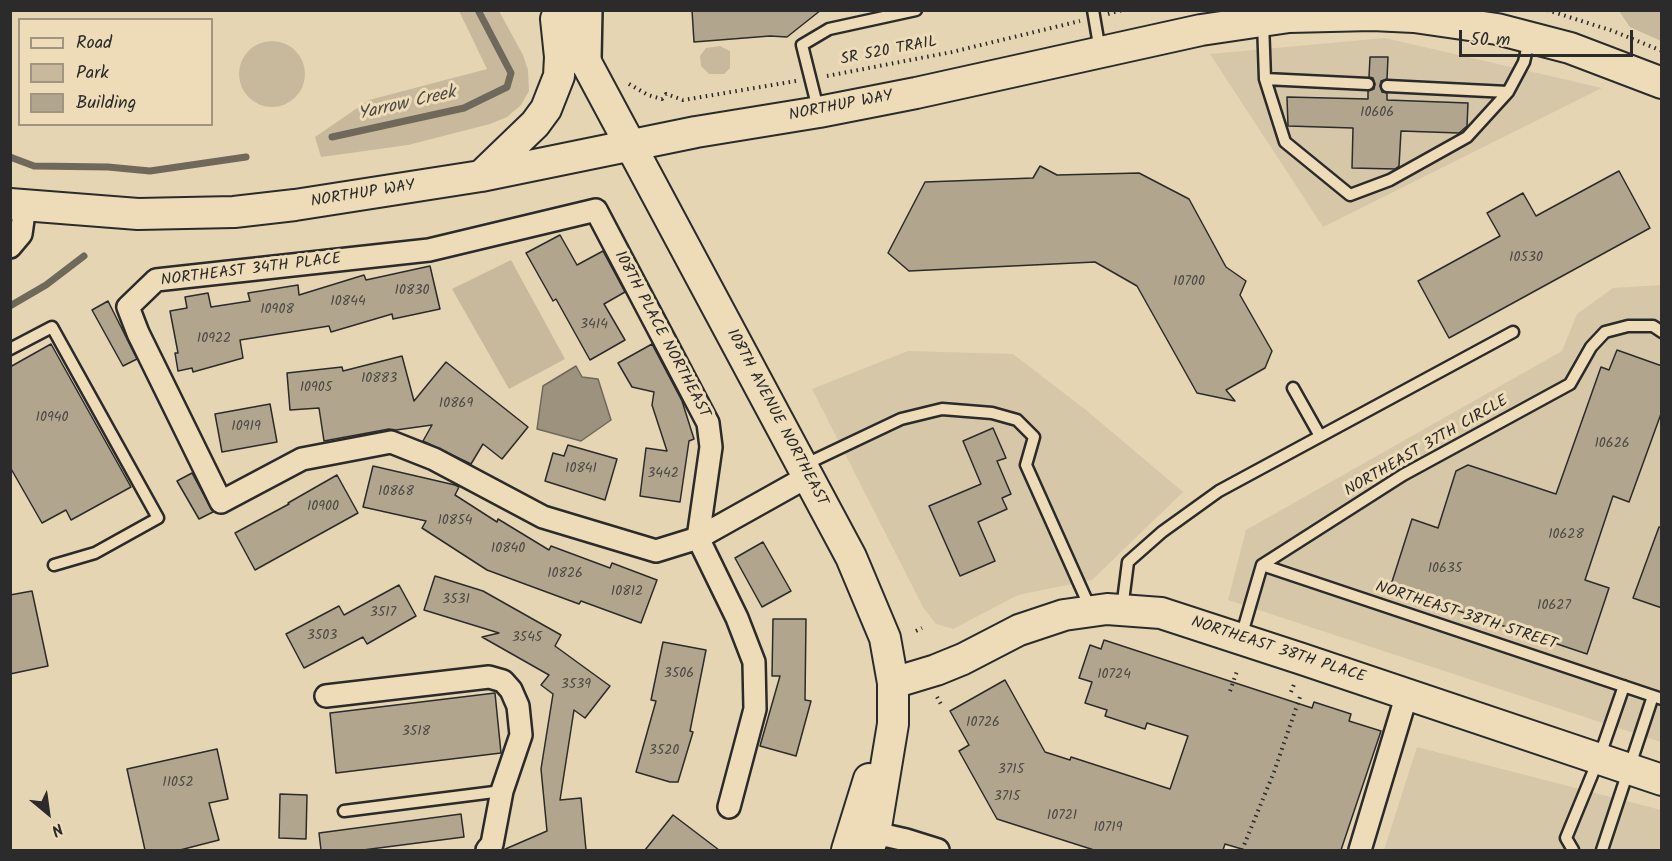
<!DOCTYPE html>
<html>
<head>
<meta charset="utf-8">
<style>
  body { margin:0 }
  #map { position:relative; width:1672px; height:861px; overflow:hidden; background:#e6d5b3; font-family:Kalam,sans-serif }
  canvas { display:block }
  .frame { position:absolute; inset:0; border:12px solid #2b2b2b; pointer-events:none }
  .legend { position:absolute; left:18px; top:18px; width:195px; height:108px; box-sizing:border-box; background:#eedcb9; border:2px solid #a09580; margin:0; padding:8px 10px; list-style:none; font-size:18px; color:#2b2b2b }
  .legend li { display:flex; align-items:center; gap:12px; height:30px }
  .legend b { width:30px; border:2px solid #a09580 }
  .north { position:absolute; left:18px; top:783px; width:60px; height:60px; -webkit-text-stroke:4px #eedcb9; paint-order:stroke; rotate:151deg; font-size:16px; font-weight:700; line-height:24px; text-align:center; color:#2b2b2b }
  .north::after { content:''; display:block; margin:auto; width:21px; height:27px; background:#2b2b2b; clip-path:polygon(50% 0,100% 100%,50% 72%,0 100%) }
  .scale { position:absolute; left:1459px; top:30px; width:174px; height:27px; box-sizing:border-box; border:3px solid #2b2b2b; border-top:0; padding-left:8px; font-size:18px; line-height:21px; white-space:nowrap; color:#2b2b2b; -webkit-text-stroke:4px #eedcb9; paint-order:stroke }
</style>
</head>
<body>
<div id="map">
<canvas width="1672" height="861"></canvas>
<div class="frame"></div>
<ul class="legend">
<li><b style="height:8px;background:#eedcb9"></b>Road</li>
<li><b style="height:16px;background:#c8b99c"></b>Park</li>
<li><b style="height:16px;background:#b2a58d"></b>Building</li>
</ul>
<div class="north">N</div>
<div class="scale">50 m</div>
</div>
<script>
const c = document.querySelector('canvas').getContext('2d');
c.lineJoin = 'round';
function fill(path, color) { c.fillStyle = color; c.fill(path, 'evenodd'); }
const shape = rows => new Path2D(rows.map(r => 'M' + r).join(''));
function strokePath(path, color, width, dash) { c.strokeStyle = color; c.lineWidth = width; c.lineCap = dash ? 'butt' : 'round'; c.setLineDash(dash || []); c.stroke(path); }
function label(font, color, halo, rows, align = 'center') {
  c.font = font + ' Kalam,sans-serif'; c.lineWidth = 6; c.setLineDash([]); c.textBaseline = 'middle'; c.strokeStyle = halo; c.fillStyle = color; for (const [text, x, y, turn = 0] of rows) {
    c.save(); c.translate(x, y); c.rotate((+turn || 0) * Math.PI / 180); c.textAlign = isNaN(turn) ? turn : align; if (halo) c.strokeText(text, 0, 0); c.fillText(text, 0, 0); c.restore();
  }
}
const built = shape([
  [1385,38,1602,88,1323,227,1210,54],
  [1661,285,1661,742,1228,600,1246,530,1562,351,1577,314,1613,288],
  [908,351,1013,354,1086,410,1183,492,1092,580,1018,595,953,629,936,624,923,607,812,389],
  [1417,747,1661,810,1661,850,1384,850]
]);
const green = shape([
  [459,11,499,11,523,55,528,70,529,91,521,105,507,117,490,124,408,145,321,157,315,137,369,100,487,69],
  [1619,11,1661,11,1661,41,1630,27],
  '239 74a33 33 0 1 1 66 0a33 33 0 1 1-66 0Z',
  [720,46,730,51,730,68,724,74,709,74,701,66,700,56,706,48],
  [511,260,565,359,509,389,452,289]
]);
const water = shape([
  [576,366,582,377,598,379,611,420,581,441,537,429,543,386,576,366]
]);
const stream = shape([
  [332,137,464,108,507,87,511,73,478,10],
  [10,157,34,166,108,167,150,171,246,157],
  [10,306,46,285,84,256]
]);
const building = shape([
  [692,10,821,10,787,37,770,36,694,42,692,10],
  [1370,57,1388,57,1387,79,1381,81,1380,86,1382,92,1387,93,1387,100,1468,103,1467,126,1459,133,1401,131,1399,166,1395,169,1352,168,1353,128,1288,126,1287,97,1368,99,1368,91,1374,89,1375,84,1373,78,1369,77,1370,57],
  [1040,166,1057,175,1139,173,1189,199,1226,267,1246,281,1240,295,1272,351,1265,368,1226,390,1235,401,1197,393,1137,286,1095,262,909,271,888,253,925,182,1033,178,1040,166],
  [1619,171,1650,228,1449,338,1418,281,1500,236,1487,213,1523,193,1536,216,1619,171],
  [560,235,577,265,603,251,625,292,604,304,625,340,590,360,556,299,553,301,526,253,560,235],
  [430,266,440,309,393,319,392,314,331,332,329,326,240,340,243,358,193,372,192,368,178,371,175,353,178,353,170,311,187,308,185,297,208,293,211,307,250,301,248,293,298,285,299,295,364,275,366,280,430,266],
  [108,301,137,359,123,366,92,310,108,301],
  [51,344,131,487,71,520,66,510,42,523,10,467,10,367,51,344],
  [652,344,682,401,694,439,689,441,680,502,640,496,646,448,667,451,652,405,654,392,632,387,618,363,652,344],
  [1617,350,1662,366,1662,411,1629,502,1613,496,1585,580,1609,588,1587,654,1390,588,1412,519,1438,528,1456,471,1468,465,1556,494,1601,367,1609,370,1617,350],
  [402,356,414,401,446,362,528,427,502,459,483,444,471,464,423,441,432,425,396,430,389,429,324,441,319,408,290,410,287,373,342,367,343,371,402,356],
  [270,404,277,442,222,452,215,414,270,404],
  [993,428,1006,458,997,461,1011,494,1002,498,1007,509,978,522,995,561,960,576,929,506,981,484,963,441,993,428],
  [568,445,617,459,605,500,545,481,553,453,564,456,568,445],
  [373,466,455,485,459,487,455,495,497,522,498,519,549,550,551,546,610,568,612,563,657,580,641,623,581,601,579,604,487,570,422,528,426,521,363,507,373,466],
  [192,473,213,512,199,519,177,481,192,473],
  [337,475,358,513,255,570,235,533,289,504,288,503,337,475],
  [1659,527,1662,527,1662,608,1633,598,1659,527],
  [763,542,791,591,762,607,735,558,763,542],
  [435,576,483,591,561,635,555,646,610,686,585,718,574,710,560,800,581,798,586,850,503,850,547,831,541,769,553,694,541,685,549,675,482,637,499,633,424,610,435,576],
  [399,585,416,616,367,644,363,637,304,668,286,634,339,606,344,615,399,585],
  [32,591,48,666,10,674,10,595,32,591],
  [773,619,806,619,805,700,811,701,796,756,760,746,780,676,772,676,773,619],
  [1104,640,1312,708,1314,702,1351,714,1349,721,1381,731,1341,850,1245,850,1225,844,1223,850,1094,850,997,819,959,751,969,745,950,711,1005,680,1045,752,1070,760,1071,757,1170,789,1188,736,1147,723,1145,729,1105,716,1107,710,1085,703,1092,682,1079,678,1090,645,1101,649,1104,640],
  [663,642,706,650,690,731,693,732,678,782,670,782,636,772,656,701,651,700,663,642],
  [495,693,501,753,336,773,330,713,495,693],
  [217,749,228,799,209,803,219,840,180,850,145,850,127,769,217,749],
  [280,794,307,795,306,839,279,838,280,794],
  [461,814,464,837,363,850,321,850,319,833,461,814],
  [673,815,719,850,645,850,673,815]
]);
const path = shape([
  [1547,10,1613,31,1662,51],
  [1108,14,1122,10],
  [827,76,952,52,1080,21],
  [629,84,648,95,662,99,666,94,683,100,796,81],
  [916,631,922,628],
  [1230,691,1237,671],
  [1291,692,1295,682],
  [937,697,942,706],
  [1062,850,1062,849],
  [1242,850,1274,772,1301,694]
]);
const lane = shape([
  [1093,10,1100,51],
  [1263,22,1265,79,1285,142,1350,195,1390,180,1467,137,1508,92,1524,62,1529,40],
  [1265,79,1368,84],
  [1387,86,1508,92],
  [818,109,802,45,829,29,916,10],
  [10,349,52,327,158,518,95,553,54,565],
  [1293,388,1320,436],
  [804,465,901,419,942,409,992,413,1017,420,1034,437,1026,465,1091,610],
  [1262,565,1662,699],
  [1122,609,1128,562,1162,532,1219,491,1513,332],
  [1241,637,1262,565,1403,475,1570,384,1591,347,1605,332,1628,326,1653,326,1662,332],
  [344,811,502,791],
  [1573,850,1566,838,1599,758,1624,686],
  [1602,850,1653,696]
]);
const street = shape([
  [10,247,21,234,25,206],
  [326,696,489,677,503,681,511,690,518,706,521,735,502,791,492,844,487,850],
  [729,807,755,709,754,662,737,618,698,538,711,447,708,423,596,210,429,250,156,280,128,307,138,333,221,502,302,459,391,442,434,459,543,517,656,551,698,538,807,477],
  [875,833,906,840,938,850],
  [1360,850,1407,694]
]);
const secondary = shape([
  [558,10,851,557,885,638,893,683,893,724,875,833,868,850],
  [481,176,535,124,546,109,559,76,560,57,556,19],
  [10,204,138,214,234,212,295,205,481,176,696,132,819,112,916,93,1201,30,1289,17,1372,15,1414,17,1497,29,1570,48,1662,83],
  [893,683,936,670,963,659,1019,630,1064,615,1107,609,1161,613,1302,659,1662,780],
  [847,850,869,779]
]);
const highway = shape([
  [584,59,585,10]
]);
const numberNames = [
  ["10606",1377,114],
  ["10530",1526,259],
  ["10700",1189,283],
  ["10830",412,292],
  ["10844",348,303],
  ["10908",277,311],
  ["3414",594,326],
  ["10922",214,340],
  ["10883",379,380],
  ["10905",316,389],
  ["10869",456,405],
  ["10940",52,419],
  ["10919",246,428],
  ["10626",1612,445],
  ["10841",581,470],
  ["3442",663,475],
  ["10868",396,493],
  ["10900",323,508],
  ["10854",455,522],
  ["10628",1566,536],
  ["10840",508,550],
  ["10635",1445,570],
  ["10826",565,575],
  ["10812",627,593],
  ["3531",456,601],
  ["10627",1554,607],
  ["3517",383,614],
  ["3503",322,637],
  ["3545",527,639],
  ["3506",679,675],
  ["10724",1114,676],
  ["3539",576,686],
  ["10726",983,724],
  ["3518",416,733],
  ["3520",664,752],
  ["3715",1011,771],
  ["11052",178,784],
  ["3715",1007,798],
  ["10721",1062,817],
  ["10719",1108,829]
];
const streetNames = [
  ["SR 520 TRAIL",889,52,-11],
  ["NORTHUP WAY",841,107,-11],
  ["NORTHUP WAY",363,195,-9],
  ["NORTHEAST 34TH PLACE",251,271,-7],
  ["108TH PLACE NORTHEAST",661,335,62],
  ["108TH AVENUE NORTHEAST",776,418,62],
  ["NORTHEAST 37TH CIRCLE",1427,447,-30],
  ["NORTHEAST 38TH STREET",1466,617,18],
  ["NORTHEAST 38TH PLACE",1278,651,18]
];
const waterNames = [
  ["Yarrow Creek",407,105,-13]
];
fill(built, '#d6c7a8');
fill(green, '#c8b99c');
fill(water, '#9c927d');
strokePath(water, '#6f695c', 1.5);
strokePath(stream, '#6f695c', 7);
fill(building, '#b2a58d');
strokePath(building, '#2b2b2b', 1.5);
strokePath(lane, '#2b2b2b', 15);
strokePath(street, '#2b2b2b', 26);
strokePath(secondary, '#2b2b2b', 34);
strokePath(highway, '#2b2b2b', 38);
strokePath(path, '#2b2b2b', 4, [1.5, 4.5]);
strokePath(lane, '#eedcb9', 10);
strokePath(street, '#eedcb9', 21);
strokePath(secondary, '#eedcb9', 30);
strokePath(highway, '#eedcb9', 33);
label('14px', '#4d4a44', null, numberNames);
label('16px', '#2b2b2b', '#eedcb9', streetNames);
label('italic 18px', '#4d4a44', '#eedcb9', waterNames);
</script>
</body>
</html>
